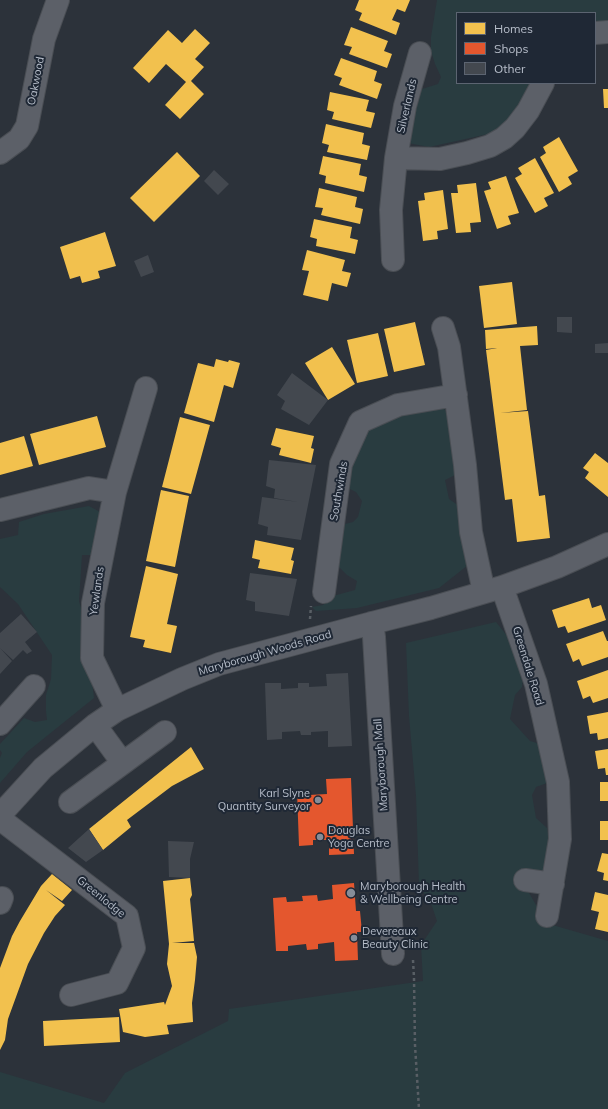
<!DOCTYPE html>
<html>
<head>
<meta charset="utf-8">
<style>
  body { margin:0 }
  #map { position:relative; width:608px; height:1109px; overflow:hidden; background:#2c323a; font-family:Mulish,sans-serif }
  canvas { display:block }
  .legend { position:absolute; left:456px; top:12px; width:140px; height:72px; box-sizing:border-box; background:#1f2835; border:1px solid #5c6471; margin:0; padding:5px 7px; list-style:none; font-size:12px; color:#b7beca }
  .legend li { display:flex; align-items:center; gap:8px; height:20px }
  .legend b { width:20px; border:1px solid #5c6471 }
</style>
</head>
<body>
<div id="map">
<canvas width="608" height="1109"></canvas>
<ul class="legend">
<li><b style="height:11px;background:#f2c14e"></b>Homes</li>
<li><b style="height:11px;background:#e4572e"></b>Shops</li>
<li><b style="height:11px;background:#43484f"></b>Other</li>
</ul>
</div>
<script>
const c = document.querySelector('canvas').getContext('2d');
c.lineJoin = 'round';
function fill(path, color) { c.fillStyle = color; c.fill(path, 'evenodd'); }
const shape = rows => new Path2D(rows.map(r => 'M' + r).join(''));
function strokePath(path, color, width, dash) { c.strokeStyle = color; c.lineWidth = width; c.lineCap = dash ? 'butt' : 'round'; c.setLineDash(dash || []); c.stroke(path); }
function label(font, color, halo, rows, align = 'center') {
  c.font = font + ' Mulish,sans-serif'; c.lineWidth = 4; c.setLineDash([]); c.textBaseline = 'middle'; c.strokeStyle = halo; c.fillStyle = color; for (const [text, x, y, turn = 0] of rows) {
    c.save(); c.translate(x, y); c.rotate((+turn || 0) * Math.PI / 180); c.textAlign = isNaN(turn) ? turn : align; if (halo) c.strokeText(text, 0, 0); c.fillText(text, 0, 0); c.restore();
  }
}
const green = shape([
  [437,0,608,0,608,24,595,26,595,13,457,13,457,83,533,83,520,109,502,131,429,147,408,143,411,126,422,89,438,84,441,77,435,64,431,51,431,37],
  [419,406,442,406,448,414,455,475,445,480,449,499,459,506,468,565,439,588,357,608,316,611,312,607,323,605,333,596,355,590,357,581,347,575,336,564,338,535,345,524,353,522,358,517,362,501,356,492,348,488,349,468,367,426],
  [89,506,102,513,91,555,82,555,79,601,85,622,94,698,27,752,0,783,0,758,2,753,0,750,0,744,24,718,35,722,47,720,46,711,46,695,51,679,52,655,18,604,0,587,0,539,18,535,19,522,44,514],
  [496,622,508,637,524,670,522,687,515,695,510,719,530,741,540,744,550,782,536,787,532,795,536,818,547,828,549,840,545,876,525,886,536,905,549,924,608,941,608,1109,0,1109,0,1072,104,1103,125,1073,228,1021,229,1009,423,981,421,945,437,921,432,906,419,885,416,796,409,716,406,643]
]);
const homes = shape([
  [359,0,410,0,405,12,397,9,392,20,400,23,396,35,359,20,362,13,355,10],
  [351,27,388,41,384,51,392,54,387,68,349,54,352,47,344,45],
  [195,29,210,43,195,59,204,67,191,81,204,94,180,119,165,105,186,82,166,64,149,83,133,68,168,30,182,43],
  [341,58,377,71,374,81,382,84,377,99,339,85,342,78,334,75],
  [603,89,608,89,608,108,604,108],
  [330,92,369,100,366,111,375,113,371,128,332,119,334,112,327,110],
  [326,124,364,133,362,144,370,146,367,160,327,152,329,145,322,143],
  [559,137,578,171,568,177,572,184,559,192,540,157,546,153,543,147],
  [177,152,200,176,154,222,130,198],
  [323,156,361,164,359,175,367,177,364,192,325,183,326,176,319,174],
  [535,158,554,193,544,198,548,206,535,213,515,178,522,174,518,168],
  [506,176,519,213,508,216,511,224,497,229,484,191,491,189,488,182],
  [476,183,481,222,470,223,471,232,456,233,451,193,458,193,457,185],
  [319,188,357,197,355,207,363,209,360,224,321,215,323,208,315,207],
  [443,190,448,229,437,231,438,239,423,241,418,201,425,200,424,193],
  [314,219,352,227,350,238,358,240,355,254,316,246,317,239,310,237],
  [105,232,116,266,98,271,100,278,82,283,80,276,70,279,60,247],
  [307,250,345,260,342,271,351,273,347,287,332,283,328,301,303,295,309,271,302,270],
  [512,282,517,324,484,328,479,286],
  [415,322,425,365,394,372,384,329],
  [537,326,538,345,520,346,527,410,500,413,528,411,539,496,545,495,550,538,517,542,512,499,505,500,486,350,497,348,486,349,485,330],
  [378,333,388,376,357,383,347,340],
  [332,347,355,384,328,400,305,363],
  [216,359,228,362,229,360,240,363,233,388,224,385,214,422,184,413,198,363,214,367],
  [97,416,106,447,39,465,30,434],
  [180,417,210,425,191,494,162,487],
  [276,428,314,436,311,448,314,449,311,463,279,455,281,448,271,445],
  [24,436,33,466,0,475,0,443],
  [595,453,608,463,608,497,585,478,589,472,583,468],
  [161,490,189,496,175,567,146,561],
  [255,540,294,548,291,560,294,561,291,574,258,568,260,560,252,558],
  [146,566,178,574,167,624,177,626,171,653,143,647,145,640,130,637],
  [589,598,592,608,601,605,606,620,568,633,565,626,558,628,552,610],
  [603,631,607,641,608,641,608,657,582,666,579,659,573,662,566,644],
  [608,670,608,698,593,703,590,696,583,699,577,681],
  [608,712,608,738,598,740,597,733,590,734,587,716],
  [191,747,204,769,172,786,127,820,131,827,103,850,89,829],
  [608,749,608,775,606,775,605,768,598,769,595,751],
  [600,782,608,782,608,801,600,801],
  [600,821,608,821,608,840,600,840],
  [602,853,608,854,608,881,603,880,604,873,597,871],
  [52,874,72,890,62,901,46,890,65,905,55,916,44,933,28,964,8,1019,5,1040,0,1050,0,968,12,936,20,921,41,886],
  [190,878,192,895,190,899,194,941,172,943,194,943,197,957,195,980,192,1003,193,1022,167,1025,169,1034,145,1037,123,1032,119,1009,164,1002,165,1005,172,986,167,964,169,944,163,881],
  [595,892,608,895,608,932,595,929,599,912,591,910],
  [119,1017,120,1042,44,1046,43,1021]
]);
const shops = shape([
  [351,778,354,854,329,855,329,840,313,840,313,845,299,846,297,791,309,790,309,795,327,794,326,779],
  [354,883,356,911,360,911,362,932,357,932,358,960,335,961,334,942,318,944,318,949,307,950,306,944,288,946,288,951,276,951,273,898,286,897,287,902,303,901,302,896,317,895,318,901,333,899,332,885]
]);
const building = shape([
  [214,170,229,184,218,195,204,181],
  [148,255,154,272,141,277,134,261],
  [557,317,572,317,572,333,557,332],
  [608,343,608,353,595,353,595,344],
  [292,373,328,400,309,425,281,409,285,401,277,395],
  [269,460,316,465,301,540,267,535,268,527,258,524,262,497,298,502,274,498,275,489,266,486],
  [250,573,297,579,289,616,255,611,255,602,246,600],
  [21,614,37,632,25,642,32,651,27,654,23,650,13,660,0,648,0,633],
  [0,648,12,661,0,674],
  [348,673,352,746,328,747,328,731,311,732,311,735,301,735,300,731,282,732,282,739,267,740,265,683,281,683,281,689,298,688,298,683,309,683,309,687,327,686,326,674],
  [89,829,103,850,86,862,68,848],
  [168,841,194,842,190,859,190,878,169,877]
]);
const path = shape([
  [310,619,311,606],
  [413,960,414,978,415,1045,419,1109]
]);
const minor = shape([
  [595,33,608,32],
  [0,153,19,139,27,126,44,39,58,0],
  [396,158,440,159,467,153,490,146,504,138,515,128,528,111,543,83],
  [393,260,391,210,396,158,405,106,420,53],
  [443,328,449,347,465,465,471,532,484,592],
  [0,510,89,488,115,492],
  [502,587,536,684,558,782,560,839,547,916],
  [324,592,341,464,360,422,398,405,456,395],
  [372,623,374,637,393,954],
  [117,710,92,658,93,603,115,492,146,388],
  [0,724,34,686],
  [95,725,122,762],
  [70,802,165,732],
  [0,815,43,768,95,725,117,710,182,679,219,664,372,623,431,608,502,587,557,567,608,544],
  [0,819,127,916,134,948,117,983,71,995],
  [525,880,553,884],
  [0,903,2,898]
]);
const markers = [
  [318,800,4,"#868d98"],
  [320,837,4,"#868d98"],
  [351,893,5,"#868d98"],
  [354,938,4,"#868d98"]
];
const streetNames = [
  ["Oakwood",36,81,-79],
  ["Silverlands",407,106,-77],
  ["Southwinds",339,491,-80],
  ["Yewlands",97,591,-82],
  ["Maryborough Woods Road",265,653,-16],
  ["Greendale Road",528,666,73],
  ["Maryborough Mall",381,765,-94],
  ["Greenlodge",101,897,39]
];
const poiNames = [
  ["Karl Slyne",310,794,"right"],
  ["Quantity Surveyor",310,807,"right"],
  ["Douglas",328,831],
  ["Yoga Centre",328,844],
  ["Maryborough Health",360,887],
  ["& Wellbeing Centre",360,900],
  ["Devereaux",362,932],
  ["Beauty Clinic",362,945]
];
fill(green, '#293c40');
fill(homes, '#f2c14e');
fill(shops, '#e4572e');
fill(building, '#43484f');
strokePath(minor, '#4a4e54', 24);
strokePath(path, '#595f65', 2.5, [3, 3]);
strokePath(minor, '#5c6068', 22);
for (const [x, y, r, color] of markers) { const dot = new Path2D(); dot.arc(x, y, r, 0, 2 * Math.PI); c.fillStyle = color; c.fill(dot); strokePath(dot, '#1f2835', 1.5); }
label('11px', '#b7beca', '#1f2835', streetNames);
label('11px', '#b7beca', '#1f2835', poiNames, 'left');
</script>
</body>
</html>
